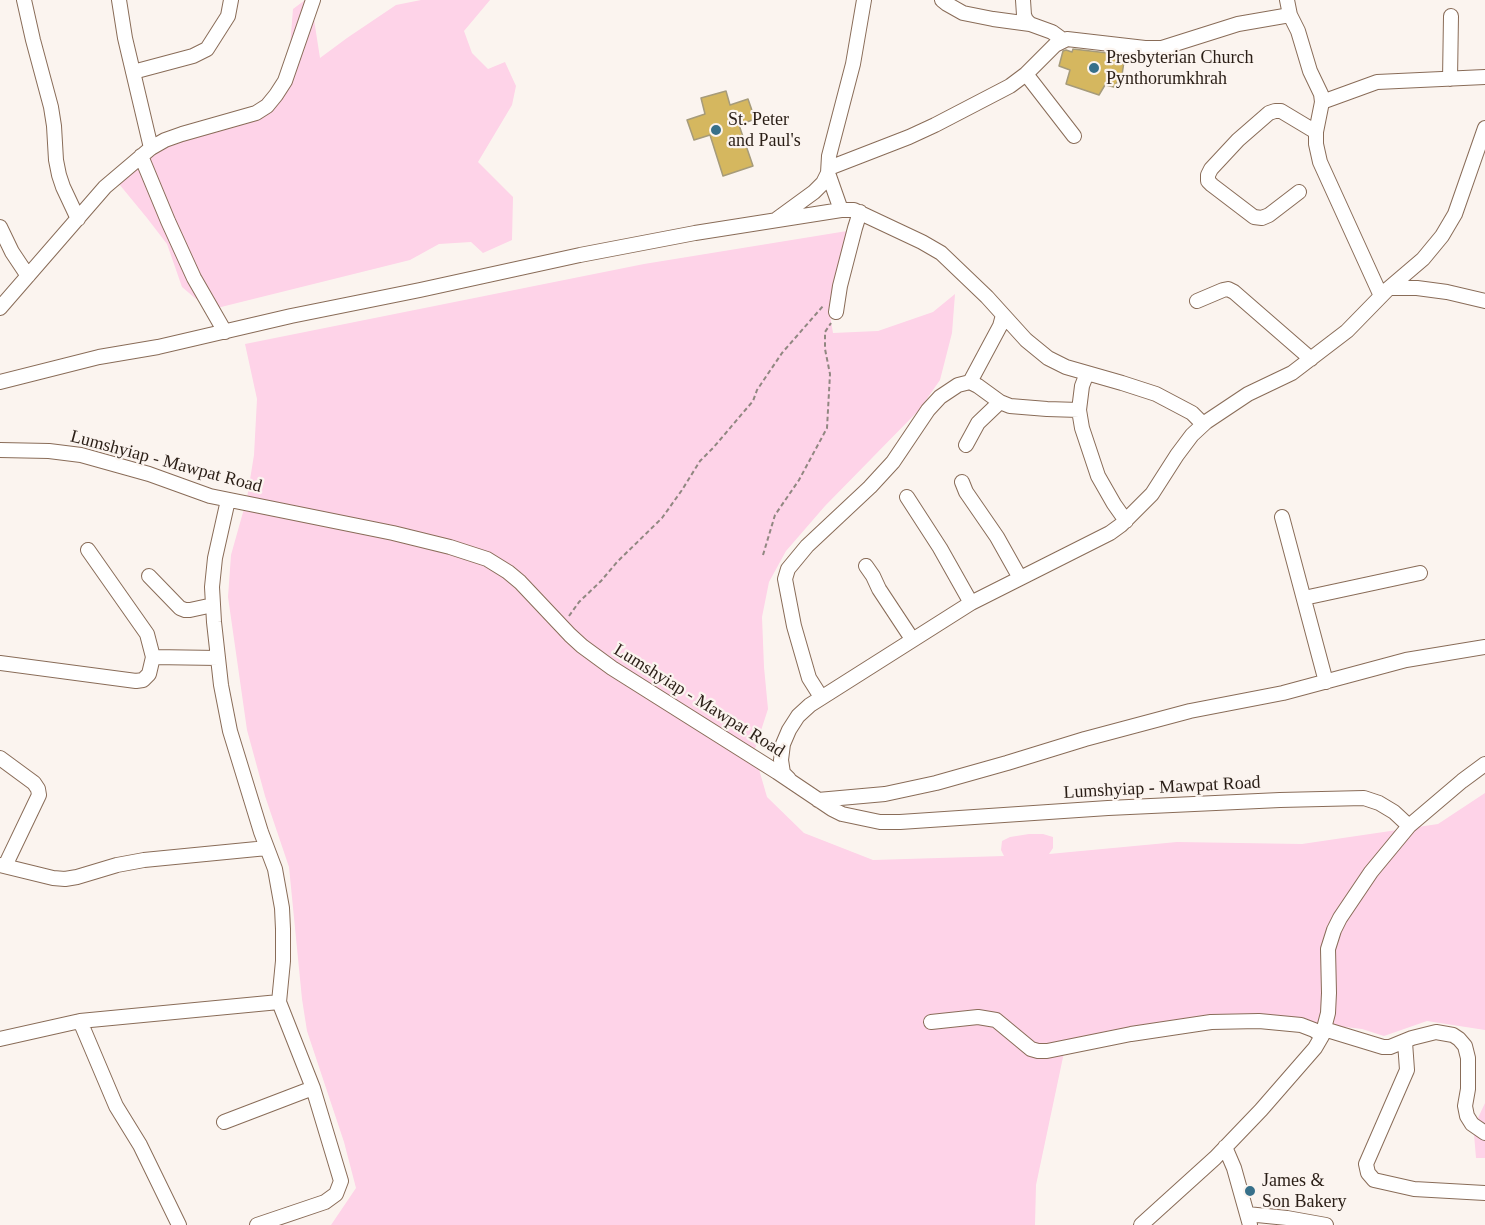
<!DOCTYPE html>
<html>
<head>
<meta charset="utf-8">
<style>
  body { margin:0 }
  canvas { display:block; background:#fbf4ef }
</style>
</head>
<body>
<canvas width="1485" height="1225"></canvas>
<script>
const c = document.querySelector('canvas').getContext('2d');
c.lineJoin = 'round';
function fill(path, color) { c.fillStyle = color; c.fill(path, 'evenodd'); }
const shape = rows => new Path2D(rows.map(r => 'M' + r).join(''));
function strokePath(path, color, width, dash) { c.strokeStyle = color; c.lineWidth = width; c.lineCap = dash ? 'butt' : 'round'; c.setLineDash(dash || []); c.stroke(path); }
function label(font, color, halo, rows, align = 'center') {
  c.font = font + ' Georgia,serif'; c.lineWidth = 4.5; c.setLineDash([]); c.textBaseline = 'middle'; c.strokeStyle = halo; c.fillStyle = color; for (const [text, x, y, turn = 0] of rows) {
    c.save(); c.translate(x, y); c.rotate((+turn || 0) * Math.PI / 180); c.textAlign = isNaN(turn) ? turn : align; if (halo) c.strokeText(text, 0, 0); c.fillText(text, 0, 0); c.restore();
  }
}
const green = shape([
  [305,0,311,0,320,58,347,38,396,5,421,0,490,0,464,31,472,53,488,69,505,62,516,86,512,105,478,162,513,197,512,240,483,253,471,242,439,244,410,260,209,310,182,287,167,244,147,218,110,173,129,160,150,153,192,137,250,111,276,86,289,59,293,9],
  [847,231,830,315,833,333,878,331,933,312,955,294,952,333,940,380,919,410,825,506,786,551,769,582,762,617,764,667,768,709,754,752,767,797,804,833,873,860,1004,856,1001,850,1002,841,1010,837,1029,834,1043,834,1053,837,1053,848,1049,854,1177,842,1302,844,1438,824,1485,793,1485,1030,1427,1021,1384,1036,1362,1029,1278,1019,1066,1043,1036,1185,1035,1225,331,1225,356,1188,344,1142,307,1031,302,999,289,867,265,796,247,730,228,597,231,555,247,498,254,455,257,399,245,344,644,264],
  [1485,1103,1485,1158,1476,1158,1474,1134,1478,1118]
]);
const building = shape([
  [1073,49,1125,55,1122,75,1114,87,1105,85,1099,95,1066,84,1070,70,1059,66,1063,51,1066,50,1072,52,1073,49],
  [726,91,730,105,748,99,755,119,739,125,753,166,723,176,710,135,694,140,687,120,705,114,701,98,726,91]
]);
const path = shape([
  [763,555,775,515,799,480,827,428,830,374,825,349,825,332,831,323],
  [569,616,579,602,601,581,617,562,662,518,682,490,700,461,713,448,753,401,757,390,782,353,823,306]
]);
const minor = shape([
  [24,0,33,40,51,107,54,126,56,160,59,175,63,187,78,219],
  [119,0,125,38,151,148],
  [942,0,947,4,963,13,993,19,1030,24],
  [1023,0,1024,15,1026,20,1030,24,1052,32,1063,40],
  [1287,0,1290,15,1298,31,1310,71,1321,94,1322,102,1316,132,1316,144,1320,162,1381,296],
  [133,72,193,56,207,49,228,16,231,0],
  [1026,74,1074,136],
  [1450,79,1451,16],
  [1322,102,1377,82,1485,77],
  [141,156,168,221,194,278,225,332],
  [829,168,909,137,935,125,1010,86,1026,74,1055,45,1067,39,1145,48,1162,48,1238,24,1290,15],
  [828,173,841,210],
  [1299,192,1269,215,1262,218,1254,217,1212,185,1208,181,1208,175,1211,169,1238,140,1269,113,1275,111,1281,111,1316,132],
  [777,219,814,192,823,183,828,173,829,156,853,64,864,0],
  [0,227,12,252,28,276],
  [1389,288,1417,288,1447,292,1485,301],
  [1197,301,1223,290,1228,289,1234,292,1311,359],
  [0,308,105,187,151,148,165,140,182,134,256,113,267,106,276,95,285,81,313,0],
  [836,312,840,286,855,228,860,212],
  [1087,373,1082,386,1079,410,1082,428,1098,476,1114,504,1126,521],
  [0,382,99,357,158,347,291,316,420,290,580,255,695,233,841,210,854,210,922,242,941,253,987,297,1026,340,1048,358,1066,367,1122,383,1156,394,1192,413,1203,424],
  [970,382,1000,326,1003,315],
  [966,445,978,423,1000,402],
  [0,450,49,451,81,455,149,474,210,496,393,533,450,547,487,559,508,572,520,582,570,635,582,646,612,668,777,772,832,809,842,814,880,822,900,822,1108,808,1280,800,1364,798,1379,803,1394,812,1409,826],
  [962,482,966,492,997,537,1020,578],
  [907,497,940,548,971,603],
  [228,500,215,558,212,587,214,622,221,685,230,731,261,832,275,869,282,908,283,929,283,961,279,1002,313,1088,341,1181,336,1194,325,1202,257,1225],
  [1282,517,1326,682],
  [866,566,873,576,879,589,912,639],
  [149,576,180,608,185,610,190,610,213,605],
  [1304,598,1420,573],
  [153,657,218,658],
  [0,663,136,681,143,680,149,674,153,657,147,634,88,550],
  [821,697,809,678,794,626,785,579,788,569,807,546,870,487,893,462,928,410,940,397,958,385,970,382,978,386,1000,402,1010,406,1047,409,1079,410],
  [0,758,34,783,38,789,39,795,5,866],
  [789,779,783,773,781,760,783,744,789,730,798,716,810,705,971,603,1110,533,1121,525,1152,494,1177,455,1192,435,1206,422,1248,394,1292,373,1347,331,1389,288,1423,259,1442,236,1455,214,1485,128],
  [818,800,885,794,936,783,1007,763,1085,739,1190,711,1283,693,1406,660,1485,647],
  [0,865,53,878,65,879,77,877,117,865,144,860,267,848],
  [80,1021,116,1106,140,1145,179,1225],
  [931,1022,978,1017,996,1020,1031,1049,1038,1051,1047,1051,1131,1034,1211,1022,1259,1021,1301,1025,1314,1030,1322,1036],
  [1324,1029,1383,1047,1390,1047,1412,1038,1436,1032,1453,1035,1459,1039,1465,1046,1468,1058,1468,1089,1465,1106,1467,1116,1472,1124,1485,1133],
  [0,1039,80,1021,279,1002],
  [1405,1042,1407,1070,1366,1164,1368,1173,1374,1180,1414,1189,1485,1193],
  [224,1122,313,1088],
  [1225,1147,1234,1168,1250,1225],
  [1247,1214,1287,1218,1326,1225],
  [1141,1225,1215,1158,1261,1110,1315,1048,1322,1036,1328,1013,1329,993,1328,949,1334,930,1340,918,1371,872,1409,826,1462,781,1485,764]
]);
const markers = [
  [1094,68,6,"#37708a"],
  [716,130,6,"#37708a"],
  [1250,1191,6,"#37708a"]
];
const poiNames = [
  ["Presbyterian Church",1106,58],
  ["Pynthorumkhrah",1106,79],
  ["St. Peter",728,120],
  ["and Paul's",728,141],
  ["James &",1262,1181],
  ["Son Bakery",1262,1202]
];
const streetNames = [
  ["Lumshyiap - Mawpat Road",166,462,15],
  ["Lumshyiap - Mawpat Road",699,701,32],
  ["Lumshyiap - Mawpat Road",1162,788,-3]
];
fill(green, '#fed3e8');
fill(building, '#d5b75f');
strokePath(building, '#a69b7a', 1.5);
strokePath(minor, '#896c58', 16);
strokePath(path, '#918781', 2, [4.5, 3]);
strokePath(minor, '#fff', 14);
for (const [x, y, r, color] of markers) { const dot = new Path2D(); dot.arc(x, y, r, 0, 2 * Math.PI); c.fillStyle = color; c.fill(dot); strokePath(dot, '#fbf4ef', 2); }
label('18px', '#2a1e16', '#fbf4ef', poiNames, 'left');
label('18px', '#2a1e16', '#fbf4ef', streetNames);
</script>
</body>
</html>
